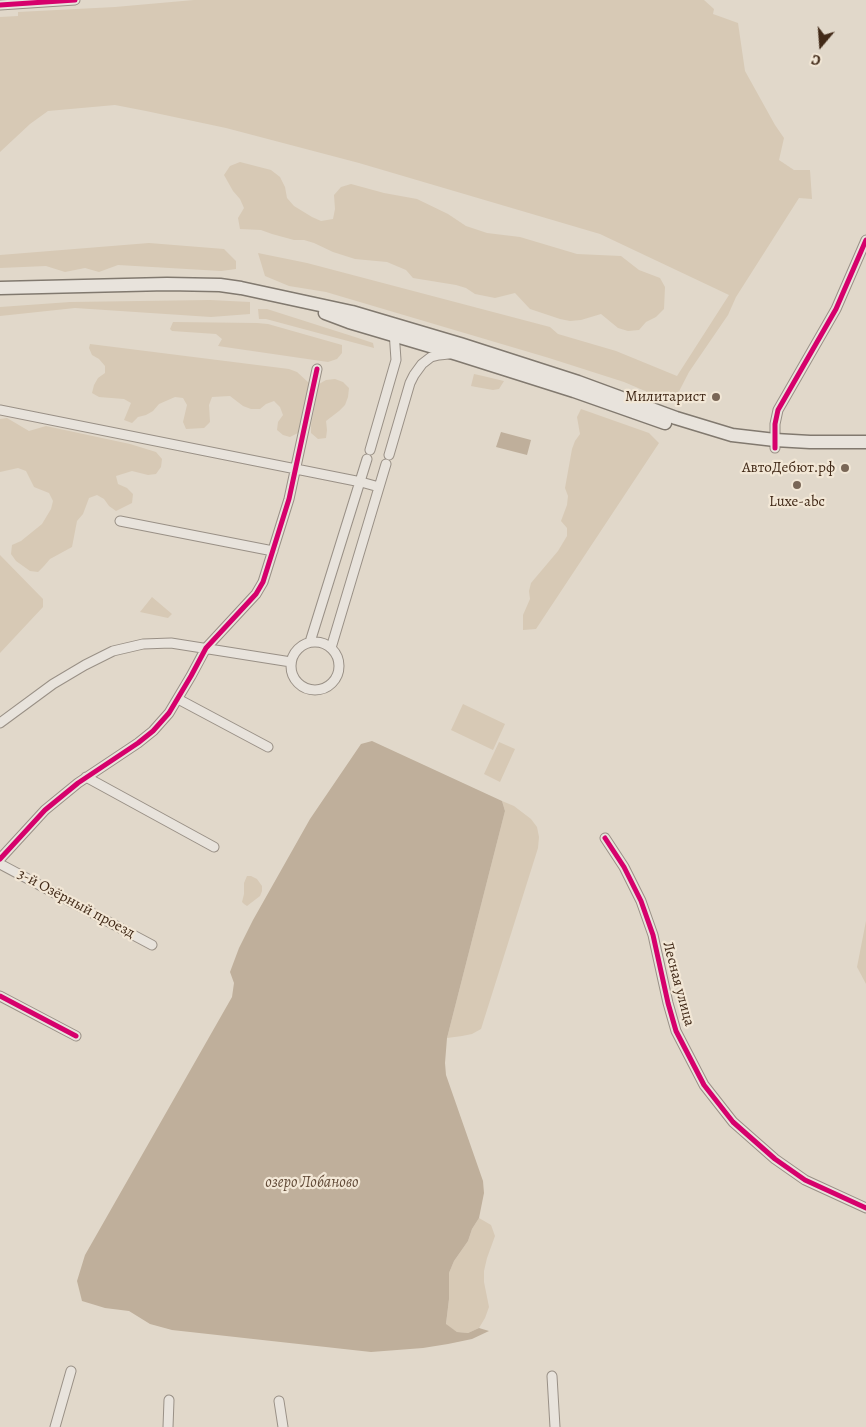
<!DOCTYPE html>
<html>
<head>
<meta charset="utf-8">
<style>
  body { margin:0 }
  #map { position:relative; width:866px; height:1427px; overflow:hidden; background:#e1d8ca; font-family:Alegreya,serif }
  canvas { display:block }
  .north { position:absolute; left:796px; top:20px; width:50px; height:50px; -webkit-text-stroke:4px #f2e7d6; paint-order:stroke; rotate:198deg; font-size:14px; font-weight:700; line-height:20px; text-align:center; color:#412917 }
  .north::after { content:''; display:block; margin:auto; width:18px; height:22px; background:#412917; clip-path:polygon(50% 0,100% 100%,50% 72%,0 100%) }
</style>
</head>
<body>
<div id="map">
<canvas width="866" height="1427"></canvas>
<div class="north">С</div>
</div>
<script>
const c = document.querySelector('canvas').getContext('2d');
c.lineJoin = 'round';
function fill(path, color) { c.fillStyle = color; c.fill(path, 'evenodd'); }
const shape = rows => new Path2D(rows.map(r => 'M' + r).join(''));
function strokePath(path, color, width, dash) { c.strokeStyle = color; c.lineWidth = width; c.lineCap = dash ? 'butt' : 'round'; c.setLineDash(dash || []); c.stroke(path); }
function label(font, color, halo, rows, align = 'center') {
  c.font = font + ' Alegreya,serif'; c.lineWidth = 4.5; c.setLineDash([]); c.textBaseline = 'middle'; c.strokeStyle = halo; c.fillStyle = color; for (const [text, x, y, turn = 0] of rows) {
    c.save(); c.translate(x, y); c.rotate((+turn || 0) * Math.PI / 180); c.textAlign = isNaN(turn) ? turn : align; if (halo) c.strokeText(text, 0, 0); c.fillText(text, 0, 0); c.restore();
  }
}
const green = shape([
  [194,0,704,0,714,9,713,14,738,23,745,71,775,125,784,138,779,160,794,170,810,170,812,199,799,198,736,297,728,315,689,372,673,403,624,382,549,358,326,292,289,286,265,276,258,253,307,263,550,327,558,334,616,351,677,376,729,295,600,234,359,163,226,128,146,111,115,105,48,111,30,124,0,152,0,17,18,16,18,12,115,7],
  [240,162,271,170,280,177,285,187,287,198,294,206,312,217,321,221,333,219,335,209,334,195,341,187,351,184,384,193,417,199,448,214,466,226,487,233,520,237,577,254,621,256,639,270,660,278,665,287,664,309,656,317,646,322,639,330,628,331,618,328,601,314,581,320,570,321,560,319,530,309,515,293,495,298,475,294,466,288,456,285,413,278,406,270,387,262,355,259,333,252,314,243,304,240,294,240,272,234,261,230,240,229,238,218,244,208,240,199,233,191,224,175,230,166],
  [149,243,224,249,236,261,236,269,221,271,118,265,99,272,85,268,65,272,46,266,0,268,0,255],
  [210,300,250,302,250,314,211,317,75,308,0,316,0,307,70,302],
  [258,309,267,309,358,338,373,343,374,348,266,319,259,319],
  [173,322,257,323,268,324,342,345,342,353,337,359,328,362,218,346,222,339,216,334,172,331,170,329],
  [90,344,289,369,297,372,309,383,298,433,290,437,283,435,277,430,278,422,283,415,280,407,274,401,266,404,260,409,251,409,243,406,230,396,212,397,209,405,210,422,204,428,186,429,183,422,187,405,183,398,175,397,159,404,153,411,146,415,138,417,132,423,124,420,131,403,124,399,99,397,92,393,94,385,98,378,105,373,105,366,99,359,92,355,89,348],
  [474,374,483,376,504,381,499,389,493,390,476,387,471,386],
  [335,379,343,382,349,388,348,397,345,405,339,411,326,421,327,430,326,438,318,439,311,433,311,425,319,384,326,380],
  [581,409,649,433,659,443,536,629,523,630,523,615,530,599,529,591,531,583,558,551,567,536,567,528,561,521,567,505,568,496,565,488,572,449,575,441,580,434,577,417],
  [7,418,29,431,46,426,130,444,156,452,162,459,161,467,156,474,148,475,132,471,116,476,118,484,127,488,133,494,132,503,116,511,109,506,104,499,97,495,89,498,83,514,77,521,72,547,50,559,44,566,38,572,30,571,16,561,11,554,12,545,21,541,42,524,51,509,53,501,49,493,34,487,26,471,18,468,0,472,0,419],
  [0,555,43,599,43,607,0,653],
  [152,597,172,614,168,618,140,612],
  [463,704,505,724,493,750,451,730],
  [499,742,515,749,500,782,484,774],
  [502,801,514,806,531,819,537,827,539,837,538,848,481,1029,472,1034,462,1036,447,1038,505,811],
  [247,876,251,876,257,879,262,886,262,891,260,896,247,906,244,904,242,902,244,894,244,883],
  [866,921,866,984,857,967],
  [479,1218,491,1225,495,1236,487,1258,484,1271,484,1282,489,1307,485,1318,479,1328,468,1333,457,1332,446,1325,449,1299,449,1273,454,1261,468,1241,472,1229]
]);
const water = shape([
  [501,432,531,440,527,455,496,447],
  [372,741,502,801,505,811,447,1038,445,1063,446,1075,483,1181,484,1193,479,1218,472,1229,468,1241,454,1261,449,1273,449,1299,446,1324,457,1332,468,1333,479,1328,489,1331,472,1339,448,1344,423,1348,371,1352,172,1330,150,1324,129,1311,105,1308,82,1301,77,1281,85,1255,232,997,234,983,230,972,239,948,253,920,310,819,361,744]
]);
const street = shape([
  [0,5,75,0],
  [0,410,361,482,379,487],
  [775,448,775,424,778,410,836,309,866,240],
  [370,450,396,360,394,331],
  [389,455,410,383,414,375,422,364,431,357,439,355,449,354],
  [120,521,273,551],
  '291 666a24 24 0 1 1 48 0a24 24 0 1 1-48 0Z',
  [310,642,367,459],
  [331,648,386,464],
  [178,699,268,747],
  [0,723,53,684,85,665,113,651,143,644,171,643,291,662],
  [86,777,214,847],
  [605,838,624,867,641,901,653,935,668,1003,676,1031,704,1085,733,1122,775,1159,805,1180,866,1208],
  [0,859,45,810,78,783,138,743,153,731,169,713,191,676,206,648,256,594,263,582,289,499,317,369],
  [0,864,152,945],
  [0,996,76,1036],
  [552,1376,555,1427],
  [279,1401,283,1427],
  [55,1427,71,1371],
  [168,1427,169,1400]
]);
const secondary = shape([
  [0,288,167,284,220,285,241,288,352,312,460,344,578,382,676,418,732,435,775,440,810,442,866,442],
  [325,313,349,322,457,354,574,391,665,423]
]);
const cycleway = shape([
  [0,5,75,0],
  [775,448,775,424,778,410,836,309,866,240],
  [605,838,624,867,641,901,653,935,668,1003,676,1031,704,1085,733,1122,775,1159,805,1180,866,1208],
  [0,859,45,810,78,783,138,743,153,731,169,713,191,676,206,648,256,594,263,582,289,499,317,369],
  [0,996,76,1036]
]);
const markers = [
  [716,397,5,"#796656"],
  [845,468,5,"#796656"],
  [797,485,5,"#796656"]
];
const poiNames = [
  ["Милитарист",706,397],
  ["АвтоДебют.рф",835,468],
  ["Luxe-abc",797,502,"center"]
];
const streetNames = [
  ["3-й Озёрный проезд",76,904,28],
  ["Лесная улица",678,984,75]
];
const waterNames = [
  ["озеро Лобаново",312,1183]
];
fill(green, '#d7c9b5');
fill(water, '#bfaf9b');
strokePath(street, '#999086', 11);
strokePath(secondary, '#81796f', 15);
strokePath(street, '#e8e3dc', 9);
strokePath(secondary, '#e8e3dc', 12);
strokePath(cycleway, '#d6006c', 5);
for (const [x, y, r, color] of markers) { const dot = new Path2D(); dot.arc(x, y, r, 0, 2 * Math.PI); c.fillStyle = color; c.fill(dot); strokePath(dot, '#f2e7d6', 2); }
label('15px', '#412917', '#f2e7d6', poiNames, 'right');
label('15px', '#412917', '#f2e7d6', streetNames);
label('italic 16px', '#634c39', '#f2e7d6', waterNames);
</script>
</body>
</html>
